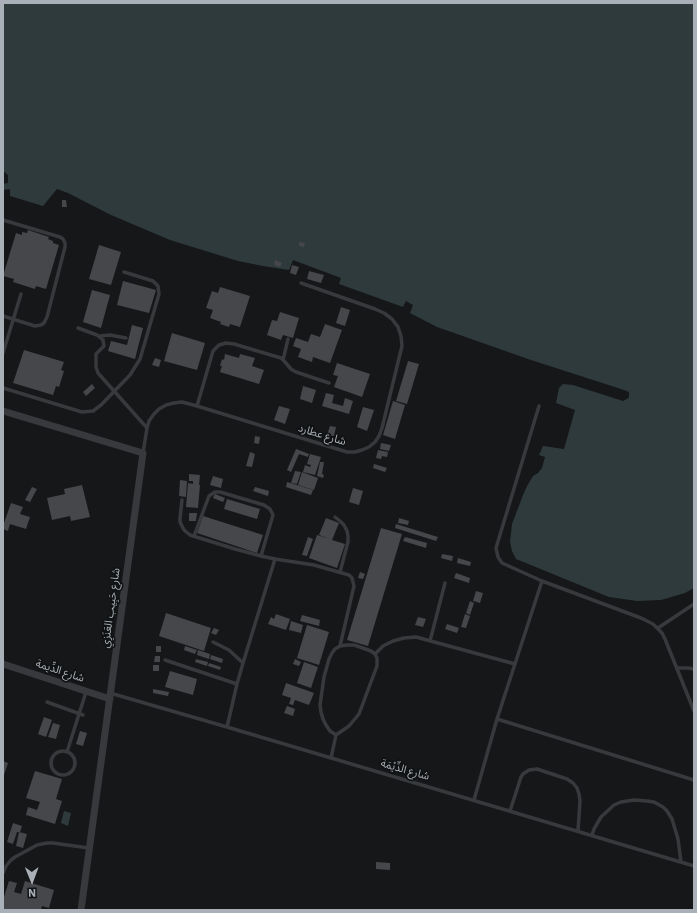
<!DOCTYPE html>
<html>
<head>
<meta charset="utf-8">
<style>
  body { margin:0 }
  #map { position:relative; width:697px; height:913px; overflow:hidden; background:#161718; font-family:"IBM Plex Sans",sans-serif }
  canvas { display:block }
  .frame { position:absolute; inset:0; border:4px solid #a9b0b7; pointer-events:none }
  .north { position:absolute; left:12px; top:861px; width:40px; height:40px; -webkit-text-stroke:3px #111213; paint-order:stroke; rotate:179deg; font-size:11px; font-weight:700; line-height:16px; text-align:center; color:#a9b0b7 }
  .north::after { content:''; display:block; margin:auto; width:14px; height:18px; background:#a9b0b7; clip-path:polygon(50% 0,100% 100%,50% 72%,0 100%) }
</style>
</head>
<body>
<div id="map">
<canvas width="697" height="913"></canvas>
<div class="frame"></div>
<div class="north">N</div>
</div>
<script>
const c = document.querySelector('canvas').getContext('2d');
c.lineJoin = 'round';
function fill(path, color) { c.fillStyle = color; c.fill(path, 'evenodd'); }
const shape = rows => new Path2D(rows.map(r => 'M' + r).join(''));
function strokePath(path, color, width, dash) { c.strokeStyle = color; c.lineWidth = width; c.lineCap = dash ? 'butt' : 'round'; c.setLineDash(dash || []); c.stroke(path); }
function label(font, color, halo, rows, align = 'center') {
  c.font = font + ' "IBM Plex Sans","Noto Sans Arabic",sans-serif'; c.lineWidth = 3.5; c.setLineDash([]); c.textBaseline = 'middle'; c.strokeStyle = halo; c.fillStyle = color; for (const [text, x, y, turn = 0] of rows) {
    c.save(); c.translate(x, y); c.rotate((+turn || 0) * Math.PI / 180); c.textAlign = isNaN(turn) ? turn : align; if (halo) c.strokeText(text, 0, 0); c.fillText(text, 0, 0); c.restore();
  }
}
const water = shape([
  [3,3,694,3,694,588,685,593,661,600,637,601,609,597,516,559,512,551,510,542,512,524,523,495,527,486,533,476,538,473,542,468,545,457,539,455,543,446,564,449,575,410,556,403,559,388,563,384,573,385,623,401,627,399,629,397,629,392,624,390,531,360,437,327,410,313,413,305,406,301,403,307,339,284,341,278,293,260,289,270,263,266,238,261,170,240,111,215,68,193,57,189,43,206,10,196,10,189,3,190,3,184,8,183,8,175,3,171],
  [64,811,71,813,68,826,61,823]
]);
const building = shape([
  [62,200,66,200,67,207,62,207],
  [28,230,49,237,48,239,53,241,53,243,59,245,46,289,36,286,35,289,13,282,14,279,3,276,16,233,22,235,22,232,27,233],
  [299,242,305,243,304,247,299,246],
  [99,245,121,252,111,285,89,279],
  [275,260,282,263,280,267,274,265],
  [292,265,299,267,296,275,290,273],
  [309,271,324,275,321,283,307,279],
  [123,281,156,290,149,313,117,305],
  [220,287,250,296,240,327,230,324,229,327,220,324,221,322,210,318,213,310,206,308,212,291,218,293],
  [92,290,110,295,101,328,83,322],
  [341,307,350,310,345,326,336,323],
  [280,312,299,318,293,338,283,335,281,340,267,335,272,320,277,321],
  [325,324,342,330,330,363,313,357,312,362,298,357,301,349,293,346,296,338,308,342,311,334,320,337],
  [132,325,143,328,135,359,108,351,111,341,127,345],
  [172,333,205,343,197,370,164,361],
  [24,350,64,362,61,370,64,371,59,387,56,386,53,395,13,383],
  [225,354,239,358,240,354,255,358,252,366,264,370,259,384,220,372,222,366,220,366,222,359,224,360],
  [155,358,161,360,159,367,152,365],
  [408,361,419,364,407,404,396,401],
  [337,363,370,374,362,397,334,387,338,376,333,375],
  [92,384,95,388,86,396,83,392],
  [303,386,316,390,312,403,300,399],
  [326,393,334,395,332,403,343,406,345,398,353,401,349,414,322,406],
  [393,401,405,405,395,439,383,435],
  [279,406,290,409,285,424,274,420],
  [363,407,374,410,367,431,357,427],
  [330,426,336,427,334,436,327,435],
  [255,436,260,437,259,444,254,443],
  [381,443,391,445,389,451,380,449],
  [296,449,309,454,308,457,299,454,291,472,287,470],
  [378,450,388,452,387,457,382,456,381,459,376,458],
  [250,452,255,454,252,467,246,466],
  [310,454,321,457,315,475,303,472,305,465,310,467,311,465,307,464],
  [320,462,324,462,322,474,324,475,323,478,317,476],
  [374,464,387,468,385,472,373,468],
  [295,471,301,472,297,484,291,483],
  [302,472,318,478,314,490,298,485],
  [189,474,200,475,199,485,200,485,198,508,186,507,188,483,193,484,193,481,189,481],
  [213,476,223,479,221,488,210,485],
  [180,480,187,481,186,497,179,496],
  [287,482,313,490,311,495,286,487],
  [82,485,90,517,71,521,70,516,52,520,47,498,65,494,64,489],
  [32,487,37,489,30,502,25,500],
  [255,487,269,491,268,496,253,491],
  [353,488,363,491,359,505,349,502],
  [215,494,225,498,223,502,213,498],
  [227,499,260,509,257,519,224,509],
  [11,503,23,507,20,514,30,517,26,529,10,524,8,531,3,529,3,526],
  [189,513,197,513,196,521,189,521],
  [203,516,263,535,257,553,197,533],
  [326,518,339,523,332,540,345,544,337,568,309,558,317,535,330,539,319,535],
  [399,518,409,521,408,525,398,523],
  [396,524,438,537,436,541,395,528],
  [381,528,402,534,368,646,347,640],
  [308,537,313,539,307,556,302,555],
  [405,537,427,543,426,548,403,541],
  [442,554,453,556,452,561,441,558],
  [458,558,471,562,470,566,457,563],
  [360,572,365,574,363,579,358,578],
  [456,573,470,578,469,583,454,578],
  [476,591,483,593,480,603,473,601],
  [470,601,474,603,470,615,466,613],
  [166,613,211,628,204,651,159,636],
  [276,614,290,619,286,630,268,624,271,617,274,619],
  [465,614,470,616,466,628,461,627],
  [302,615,320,620,319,626,300,621],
  [418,617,426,619,423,627,415,625],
  [291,621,303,625,301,633,289,630],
  [447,624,459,628,457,633,445,629],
  [307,625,329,632,319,665,297,658],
  [214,628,219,630,216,635,211,633],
  [156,646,161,646,161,652,156,652],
  [185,646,197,650,195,654,184,650],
  [198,650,210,654,209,659,197,655],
  [211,655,223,659,222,663,210,659],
  [155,656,160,656,160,662,154,662],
  [196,659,208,662,207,666,195,662],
  [295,659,301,662,299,666,293,664],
  [304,662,318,667,311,688,297,683],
  [209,663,221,667,220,670,208,666],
  [153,665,159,665,159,671,153,671],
  [170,671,197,679,193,695,165,687],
  [286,683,314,693,309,705,295,700,293,705,289,704,291,698,282,695],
  [153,689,169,692,168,696,153,693],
  [287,706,295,709,293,716,284,713],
  [44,717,52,720,46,737,38,734],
  [53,723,60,725,56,739,48,737],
  [80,731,87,733,83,746,76,744],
  [3,761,8,763,3,778],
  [35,771,62,779,56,799,62,801,55,824,26,815,28,807,37,810,40,802,26,798],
  [13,823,22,826,20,832,17,832,13,844,7,842],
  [19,832,27,834,23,848,16,846],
  [376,862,390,863,390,870,376,869],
  [9,881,17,883,14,892,21,894,25,881,54,890,49,908,42,906,41,910,27,910,24,909,24,910,3,910,3,900]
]);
const lane = shape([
  [3,220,60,237,63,239,65,243,65,247,47,317,44,323,41,325,35,326,3,316],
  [78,328,97,335,103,340,104,346,96,354,96,367,98,373,147,428],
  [100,336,110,335,126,338],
  [3,353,21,294],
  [283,360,288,339],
  [3,388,82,412,93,411,101,405,130,375,140,359,159,294,158,286,153,281,124,272],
  [197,406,213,351,219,345,226,343,234,344,281,358,285,362,291,369,296,372,329,383],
  [539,406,496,548,498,557,502,563,542,581,641,618,653,624,662,633,665,639,694,711],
  [143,453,147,428,149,421,154,414,159,409,166,405,174,403,182,402,197,406,347,452,355,452,362,450,369,447,375,442,379,436,382,428,402,346,401,336,398,327,392,319,384,313,375,309,301,283],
  [182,500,180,518,180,522,184,530,190,535,235,549,261,556,275,559,314,565,349,575,352,578,354,586,340,646],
  [335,517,340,521,344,525,347,531,348,536,348,542,340,572],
  [194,536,209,496,215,492,220,492,264,505,270,509,273,515,261,556],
  [658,628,694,604],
  [430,641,445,583],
  [213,642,229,650,243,663],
  [375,654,383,646,393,641,404,638,416,637,515,664],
  [165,660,237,684],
  [677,668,688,668,694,669],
  [110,693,227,727,694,866],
  [47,702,83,715],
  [497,719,694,780],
  [227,727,237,684,243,663,275,559],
  '51 763a12 12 0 1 1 24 0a12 12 0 1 1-24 0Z',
  [67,752,86,692],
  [331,758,336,735,349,726,359,714,377,666,377,658,375,654,371,651,354,645,347,645,340,646,335,649,332,653,329,659,324,677,320,705,321,712,323,719,326,725,330,731,336,735],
  [474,800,497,719,542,581],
  [510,811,521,777,523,774,529,770,537,769,567,779,573,783,577,788,579,794,580,801,578,831],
  [592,835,594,829,601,817,614,805,621,802,634,800,647,801,654,802,663,807,667,811,672,819,678,839,681,862],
  [3,873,6,866,11,860,15,857,37,845,47,843,53,843,89,848]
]);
const street = shape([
  [3,411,143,453,81,910],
  [3,664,110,699]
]);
const streetNames = [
  ["شارع عطارد",322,435,17],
  ["شارع حَبِيب العَنَزِي",111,608,-82],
  ["شارع الدِّيمة",60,671,18],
  ["شارع الدِّيْمَة",405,770,16]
];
fill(water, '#2f3a3d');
fill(building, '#45474b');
strokePath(lane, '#37393d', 3.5);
strokePath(street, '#37393d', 7);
label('11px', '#a9b0b7', '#111213', streetNames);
</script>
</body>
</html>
